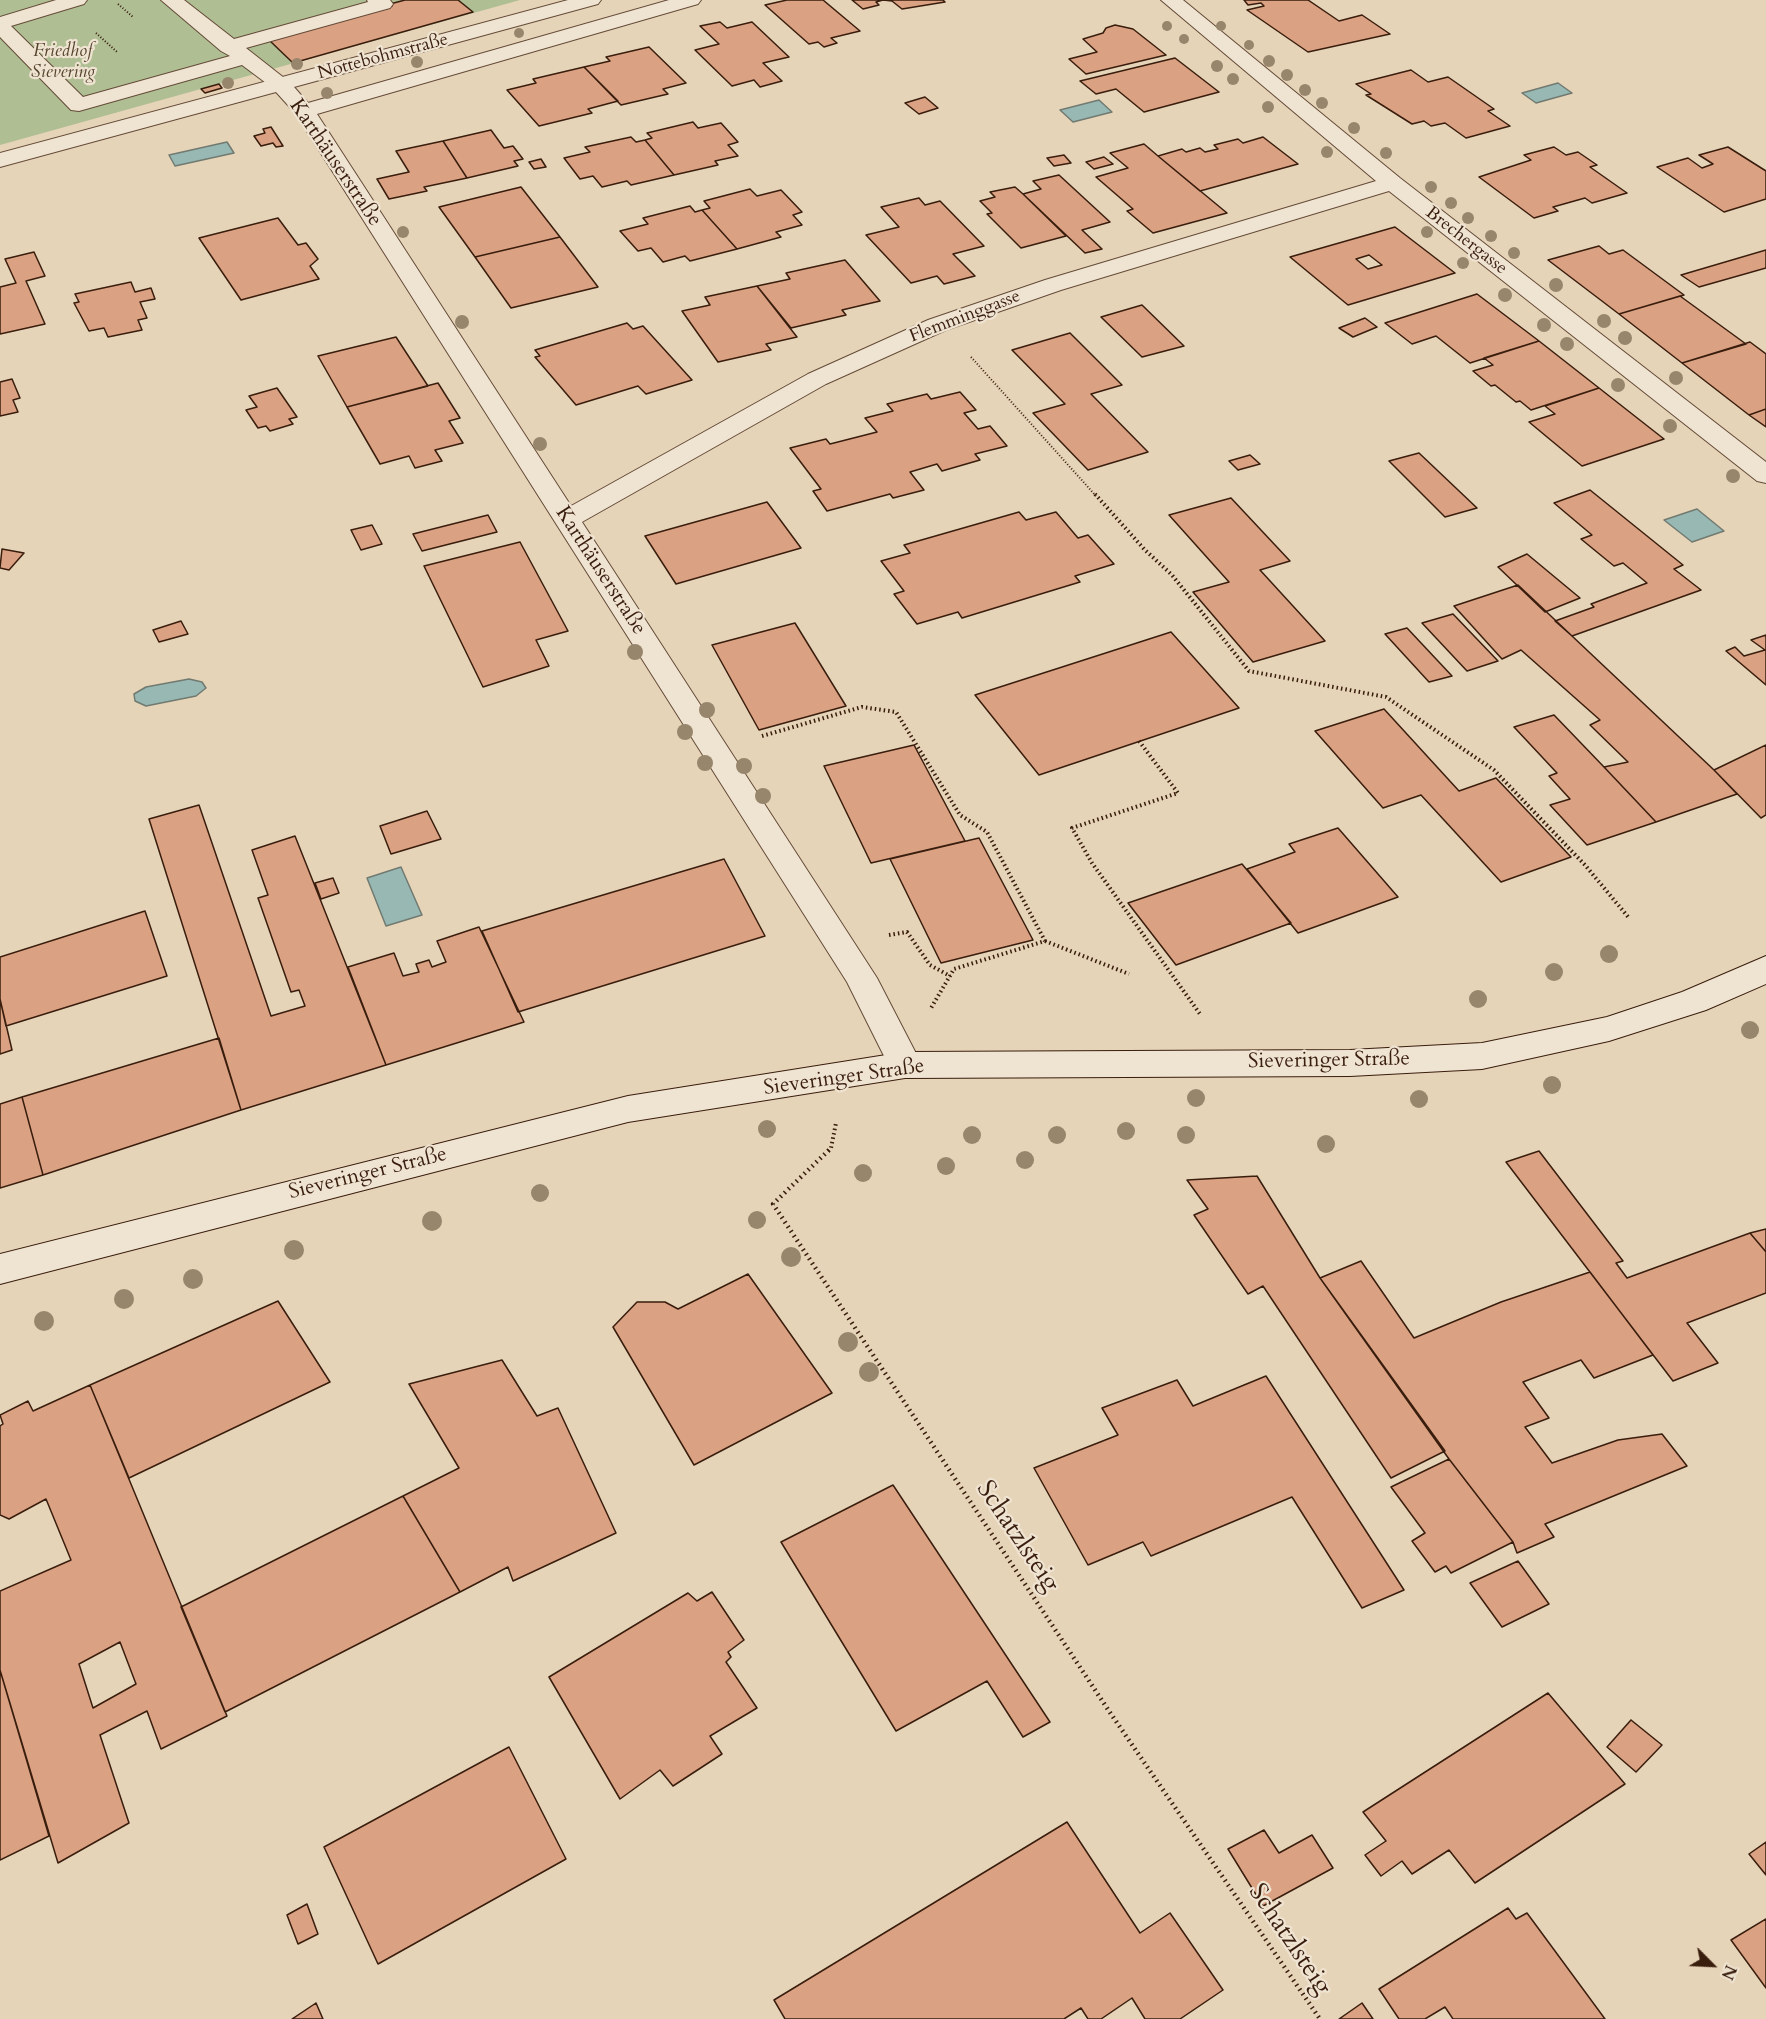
<!DOCTYPE html>
<html>
<head>
<meta charset="utf-8">
<style>
  body { margin:0 }
  #map { position:relative; width:1766px; height:2019px; overflow:hidden; background:#e6d4b8; font-family:Cardo,serif }
  canvas { display:block }
  .north { position:absolute; left:1682px; top:1935px; width:60px; height:60px; -webkit-text-stroke:4px #efe3d1; paint-order:stroke; rotate:114deg; font-size:16px; font-weight:700; line-height:24px; text-align:center; color:#391d0d }
  .north::after { content:''; display:block; margin:auto; width:21px; height:27px; background:#391d0d; clip-path:polygon(50% 0,100% 100%,50% 72%,0 100%) }
</style>
</head>
<body>
<div id="map">
<canvas width="1766" height="2019"></canvas>
<div class="north">N</div>
</div>
<script>
const c = document.querySelector('canvas').getContext('2d');
c.lineJoin = 'round';
function fill(path, color) { c.fillStyle = color; c.fill(path, 'evenodd'); }
const shape = rows => new Path2D(rows.map(r => 'M' + r).join(''));
function strokePath(path, color, width, dash) { c.strokeStyle = color; c.lineWidth = width; c.lineCap = dash ? 'butt' : 'round'; c.setLineDash(dash || []); c.stroke(path); }
function label(font, color, halo, rows, align = 'center') {
  c.font = font + ' Cardo,serif'; c.lineWidth = 4.5; c.setLineDash([]); c.textBaseline = 'middle'; c.strokeStyle = halo; c.fillStyle = color; for (const [text, x, y, turn = 0] of rows) {
    c.save(); c.translate(x, y); c.rotate((+turn || 0) * Math.PI / 180); c.textAlign = isNaN(turn) ? turn : align; if (halo) c.strokeText(text, 0, 0); c.fillText(text, 0, 0); c.restore();
  }
}
const green = shape([
  [0,0,520,0,0,145]
]);
const water = shape([
  [1558,83,1572,93,1536,103,1522,93,1558,83],
  [1099,100,1112,112,1073,122,1060,110,1099,100],
  [227,142,234,153,175,166,169,155,227,142],
  [1697,509,1724,531,1692,542,1664,520,1697,509],
  [189,679,202,682,206,688,196,696,146,706,135,701,134,694,146,687,189,679],
  [401,867,422,915,386,926,367,878,401,867]
]);
const building = shape([
  [405,0,458,0,473,12,293,63,269,40,392,6,390,4,405,0],
  [787,0,823,0,860,31,831,38,837,43,824,47,818,42,809,44,765,5,787,0],
  [852,0,943,0,945,2,902,9,892,1,883,0,876,2,879,5,863,9,852,0],
  [1244,0,1308,0,1339,21,1362,15,1390,34,1308,52,1247,10,1264,6,1261,3,1248,5,1244,0],
  [720,22,727,28,752,22,789,57,763,63,782,81,760,87,754,80,732,86,695,50,719,44,700,26,720,22],
  [1115,25,1133,29,1166,55,1086,74,1069,59,1097,52,1083,39,1103,33,1106,28,1115,25],
  [649,47,686,83,663,89,668,94,621,105,584,67,610,61,606,57,649,47],
  [1175,58,1219,92,1144,112,1116,89,1096,94,1080,81,1175,58],
  [584,67,618,101,588,109,592,113,539,126,507,90,536,83,533,79,584,67],
  [1411,70,1428,82,1448,77,1494,109,1488,111,1510,126,1466,138,1445,123,1431,126,1424,121,1412,124,1366,95,1371,94,1356,84,1411,70],
  [219,84,222,88,205,93,201,89,219,84],
  [925,97,938,108,919,114,905,103,925,97],
  [693,122,698,128,721,123,738,142,728,145,738,156,715,161,718,165,674,175,645,140,652,138,647,133,693,122],
  [271,127,283,146,276,147,273,143,261,146,254,136,265,133,263,129,271,127],
  [491,130,504,148,513,146,523,159,514,161,518,166,467,178,443,141,491,130],
  [631,137,636,142,645,140,674,175,631,185,627,181,602,187,593,176,580,179,564,158,590,152,585,147,631,137],
  [1263,137,1298,164,1200,191,1158,156,1182,149,1186,152,1200,148,1205,152,1218,149,1214,145,1238,139,1243,143,1263,137],
  [443,141,467,178,424,187,427,191,389,199,377,179,409,172,396,151,443,141],
  [1144,144,1158,156,1227,213,1153,233,1127,211,1133,209,1096,177,1128,168,1110,153,1144,144],
  [1554,147,1566,155,1578,152,1597,165,1590,167,1627,193,1592,203,1585,198,1553,207,1558,211,1534,218,1479,177,1531,160,1524,155,1554,147],
  [1728,147,1766,171,1766,199,1724,212,1657,167,1688,158,1702,168,1713,164,1699,155,1728,147],
  [1064,155,1071,163,1054,166,1047,158,1064,155],
  [1104,157,1113,164,1094,169,1086,162,1104,157],
  [541,159,546,167,534,169,529,162,541,159],
  [1059,175,1110,222,1082,230,1102,249,1085,253,1023,194,1041,189,1033,181,1059,175],
  [521,187,560,237,475,257,439,207,521,187],
  [1015,187,1023,194,1066,236,1021,248,987,214,992,213,980,201,995,197,990,192,1015,187],
  [750,189,757,196,781,190,802,212,793,215,802,225,776,232,781,237,737,249,702,210,710,208,704,201,750,189],
  [919,198,925,205,940,201,984,246,953,254,975,276,944,284,937,276,911,283,866,235,899,227,881,207,919,198],
  [690,206,695,212,702,210,737,249,690,261,685,256,663,262,651,248,638,251,620,231,648,224,643,218,690,206],
  [278,218,298,245,306,243,318,259,310,266,319,279,241,300,199,238,278,218],
  [1395,227,1455,273,1348,305,1290,257,1395,227],
  [1369,255,1382,265,1368,269,1356,259,1369,255],
  [560,237,598,287,511,308,475,257,560,237],
  [1599,246,1609,254,1623,250,1684,295,1619,314,1548,260,1599,246],
  [1766,250,1766,268,1699,287,1681,275,1766,250],
  [34,252,45,276,26,281,45,324,0,334,0,287,16,283,5,259,34,252],
  [845,260,880,301,842,310,846,315,791,328,757,286,790,279,786,273,845,260],
  [131,282,135,292,151,288,155,299,140,302,147,318,138,320,142,330,108,337,104,328,89,331,74,303,79,302,75,294,131,282],
  [757,286,797,337,766,344,771,350,718,362,682,311,710,305,705,297,757,286],
  [1477,294,1539,341,1470,363,1436,336,1412,344,1385,323,1477,294],
  [1680,296,1746,344,1682,363,1619,314,1680,296],
  [1142,305,1184,346,1142,357,1101,317,1142,305],
  [1365,318,1377,327,1353,337,1339,328,1365,318],
  [627,323,633,329,643,326,692,380,646,394,638,386,576,405,535,357,540,356,535,350,627,323],
  [1070,333,1122,385,1091,394,1148,452,1088,470,1033,413,1065,404,1012,350,1070,333],
  [396,337,428,386,347,407,318,356,396,337],
  [1539,341,1599,388,1531,410,1520,401,1516,402,1495,385,1491,386,1473,371,1493,365,1484,358,1539,341],
  [1750,342,1766,354,1766,409,1749,415,1682,363,1750,342],
  [12,379,20,398,13,400,18,412,0,416,0,382,12,379],
  [438,383,460,418,449,421,463,443,435,450,442,461,415,468,409,456,380,464,347,407,438,383],
  [277,388,297,417,289,419,293,424,270,431,266,426,258,428,246,410,257,407,249,396,277,388],
  [1599,388,1664,439,1582,466,1529,422,1555,414,1545,406,1599,388],
  [960,392,976,410,964,413,978,429,990,426,1007,446,975,454,980,460,942,471,937,464,910,472,924,490,893,498,890,494,827,511,813,491,821,489,790,448,826,439,830,444,877,432,865,418,893,411,887,404,927,394,931,399,960,392],
  [1766,409,1766,427,1749,415,1766,409],
  [1419,453,1477,508,1445,517,1389,461,1419,453],
  [1250,455,1260,464,1238,470,1229,461,1250,455],
  [1590,490,1683,565,1674,569,1701,590,1572,636,1555,621,1594,607,1591,604,1647,583,1623,563,1614,566,1581,539,1592,535,1554,503,1590,490],
  [1231,498,1290,561,1260,570,1325,641,1253,662,1193,592,1229,582,1169,515,1231,498],
  [767,502,801,548,676,584,645,536,767,502],
  [1019,512,1026,520,1056,512,1078,538,1088,535,1114,564,1075,576,1080,582,962,618,958,612,917,624,894,594,904,591,881,561,910,553,904,545,1019,512],
  [488,515,497,532,422,551,413,534,488,515],
  [372,525,382,544,361,550,351,530,372,525],
  [520,542,568,631,536,640,549,666,483,687,424,566,520,542],
  [2,549,24,553,9,570,0,568,2,549],
  [1527,554,1580,598,1545,612,1498,567,1527,554],
  [1518,585,1714,770,1737,794,1656,822,1604,767,1628,762,1590,725,1600,720,1521,650,1502,659,1454,606,1518,585],
  [1453,614,1498,661,1467,671,1422,623,1453,614],
  [181,621,188,634,159,642,153,630,181,621],
  [795,623,846,706,759,730,712,645,795,623],
  [1407,628,1452,676,1429,682,1385,634,1407,628],
  [1171,632,1239,708,1039,775,975,695,1171,632],
  [1766,635,1766,685,1726,651,1735,647,1744,656,1765,650,1751,640,1766,635],
  [1384,709,1459,791,1496,778,1571,857,1501,882,1421,795,1383,808,1315,731,1384,709],
  [1554,715,1604,767,1656,822,1587,845,1550,805,1570,799,1549,776,1557,773,1514,727,1554,715],
  [914,745,965,841,871,863,824,766,914,745],
  [1766,745,1766,815,1761,818,1714,770,1766,745],
  [199,805,271,1016,305,1006,299,990,291,992,258,898,268,895,252,850,295,836,386,1065,241,1110,149,819,199,805],
  [427,811,441,839,391,854,380,826,427,811],
  [1338,828,1398,897,1298,933,1247,869,1295,852,1289,844,1338,828],
  [979,838,1033,940,941,963,890,859,979,838],
  [724,859,765,936,518,1012,482,931,724,859],
  [1242,864,1291,923,1176,965,1128,903,1242,864],
  [333,878,339,893,321,899,315,883,333,878],
  [145,911,167,976,6,1026,0,999,0,957,145,911],
  [479,927,524,1022,386,1065,348,967,394,953,403,976,419,972,416,964,429,960,432,967,446,962,437,941,479,927],
  [0,999,12,1050,0,1054,0,999],
  [219,1038,241,1110,43,1175,22,1097,219,1038],
  [22,1097,43,1175,0,1188,0,1104,22,1097],
  [1539,1151,1623,1261,1616,1263,1627,1278,1750,1233,1766,1252,1766,1293,1687,1323,1718,1363,1673,1381,1506,1162,1539,1151],
  [1257,1176,1320,1278,1445,1451,1391,1478,1263,1286,1248,1294,1194,1215,1208,1209,1187,1180,1257,1176],
  [1766,1229,1766,1252,1750,1233,1766,1229],
  [1361,1261,1414,1338,1501,1302,1590,1272,1653,1355,1594,1378,1581,1360,1523,1382,1549,1418,1525,1427,1552,1463,1618,1440,1662,1434,1687,1466,1545,1524,1554,1537,1517,1553,1513,1542,1449,1459,1320,1278,1361,1261],
  [748,1274,832,1393,694,1465,613,1327,637,1302,665,1302,678,1309,748,1274],
  [278,1301,330,1382,129,1478,90,1385,278,1301],
  [502,1360,537,1416,558,1408,616,1533,513,1581,508,1567,460,1592,403,1496,459,1468,409,1384,502,1360],
  [1266,1376,1404,1590,1362,1608,1292,1497,1151,1556,1143,1542,1088,1565,1034,1468,1118,1435,1102,1408,1177,1380,1193,1406,1266,1376],
  [90,1385,227,1716,161,1749,147,1711,100,1735,129,1823,58,1863,0,1670,0,1591,71,1560,46,1499,9,1519,0,1515,0,1426,3,1424,0,1415,28,1401,33,1411,90,1385],
  [120,1642,136,1684,93,1708,79,1664,120,1642],
  [1449,1459,1513,1542,1451,1573,1446,1566,1435,1572,1412,1541,1425,1533,1391,1487,1449,1459],
  [893,1485,1050,1722,1023,1737,987,1681,896,1731,781,1542,893,1485],
  [403,1496,460,1592,225,1712,181,1607,403,1496],
  [1518,1561,1549,1604,1502,1627,1470,1583,1518,1561],
  [712,1592,744,1640,728,1652,731,1657,726,1662,757,1708,710,1736,722,1754,673,1786,660,1770,620,1799,549,1677,688,1593,697,1601,712,1592],
  [0,1670,49,1836,0,1860,0,1670],
  [1548,1693,1625,1784,1475,1883,1449,1850,1412,1874,1402,1861,1381,1876,1365,1855,1386,1841,1363,1812,1548,1693],
  [1631,1720,1662,1745,1636,1772,1607,1747,1631,1720],
  [509,1747,566,1859,378,1964,324,1847,509,1747],
  [1067,1822,1140,1933,1170,1913,1223,1990,1180,2019,1145,2019,1132,1998,1101,2019,1088,2019,1081,2008,1064,2019,785,2019,774,2000,1067,1822],
  [1264,1830,1279,1853,1312,1835,1333,1868,1263,1906,1228,1849,1264,1830],
  [1766,1842,1766,1875,1749,1854,1766,1842],
  [307,1904,318,1934,298,1944,287,1915,307,1904],
  [1508,1908,1516,1919,1527,1913,1605,2019,1453,2019,1445,2007,1425,2019,1399,2019,1379,1989,1508,1908],
  [1766,1919,1766,1988,1731,1940,1766,1919],
  [316,2003,323,2019,292,2019,316,2003],
  [1362,2003,1373,2019,1339,2019,1362,2003]
]);
const pathFar2 = shape([
  [118,4,133,17],
  [96,33,117,52],
  [971,357,1096,496]
]);
const pathFar1 = shape([
  [1095,494,1145,550,1172,575,1249,671,1386,697,1494,770,1585,865,1629,918],
  [762,736,862,707,896,712,960,815,987,832,1045,941,954,969,931,1008],
  [1139,741,1178,793,1072,828,1092,863,1200,1014],
  [889,935,907,932,930,965,950,976],
  [1045,941,1129,974],
  [828,1151,831,1148,836,1123]
]);
const path = shape([
  [829,1150,773,1204,1111,1714,1320,2019]
]);
const lane = shape([
  [56,0,87,0,84,4,11,26,83,97,230,56,221,51,161,0,184,0,234,39,368,2,367,0,390,0,393,4,390,8,246,48,288,81,291,85,288,89,274,89,242,65,79,111,71,110,0,37,0,17,56,0]
]);
const street = shape([
  [568,0,601,0,598,4,294,87,308,103,669,0,701,0,698,4,317,114,571,506,808,374,928,320,1045,280,1376,181,1161,0,1183,0,1400,178,1766,462,1766,483,1757,481,1389,191,1061,290,946,330,826,384,582,522,877,978,922,1065,917,1074,905,1078,893,1074,847,982,296,114,276,92,0,167,0,153,568,0]
]);
const secondary = shape([
  [1766,956,1766,984,1706,1010,1609,1041,1482,1069,1350,1076,905,1078,628,1122,0,1284,0,1254,628,1096,905,1052,1350,1050,1482,1043,1607,1017,1682,992,1766,956]
]);
const trees = [
  [1167,26,5],
  [1221,26,5],
  [519,33,5],
  [1184,39,5],
  [1249,45,5],
  [1269,61,6],
  [417,62,6],
  [297,64,6],
  [1217,66,6],
  [1287,75,6],
  [1233,79,6],
  [228,83,6],
  [1305,90,6],
  [327,93,6],
  [1322,103,6],
  [1268,107,6],
  [1354,128,6],
  [1327,152,6],
  [1386,153,6],
  [1431,187,6],
  [1451,203,6],
  [1468,218,6],
  [403,232,6],
  [1427,232,6],
  [1491,236,6],
  [1514,253,6],
  [1463,263,6],
  [1556,285,7],
  [1505,295,7],
  [1604,321,7],
  [462,322,7],
  [1544,325,7],
  [1625,338,7],
  [1567,344,7],
  [1676,378,7],
  [1618,385,7],
  [1670,426,7],
  [540,444,7],
  [1733,476,7],
  [635,652,8],
  [707,710,8],
  [685,732,8],
  [705,763,8],
  [744,766,8],
  [763,796,8],
  [1609,954,9],
  [1554,972,9],
  [1478,999,9],
  [1750,1030,9],
  [1552,1085,9],
  [1196,1098,9],
  [1419,1099,9],
  [767,1129,9],
  [1126,1131,9],
  [972,1135,9],
  [1057,1135,9],
  [1186,1135,9],
  [1326,1144,9],
  [1025,1160,9],
  [946,1166,9],
  [863,1173,9],
  [540,1193,9],
  [432,1221,10],
  [757,1220,9],
  [294,1250,10],
  [791,1257,10],
  [193,1279,10],
  [124,1299,10],
  [44,1321,10],
  [848,1342,10],
  [869,1372,10]
];
const farParknames = [
  ["Friedhof",63,52],
  ["Sievering",63,73]
];
const farStreetnames = [
  ["Nottebohmstraße",383,57,-15],
  ["Brechergasse",1466,241,38],
  ["Flemminggasse",965,317,-21]
];
const streetNames = [
  ["Karthäuserstraße",335,163,56],
  ["Karthäuserstraße",600,571,57],
  ["Sieveringer Straße",1329,1061,-1],
  ["Sieveringer Straße",844,1078,-8],
  ["Sieveringer Straße",368,1174,-14]
];
const nearStreetnames = [
  ["Schatzlsteig",1017,1537,56],
  ["Schatzlsteig",1289,1940,56]
];
fill(green, '#afbe93');
fill(water, '#97b8b3');
strokePath(water, '#717a71', 1.5);
fill(building, '#dba183');
strokePath(building, '#391d0d', 1.5);
strokePath(lane, '#644b38', 2);
strokePath(street, '#644b38', 2);
strokePath(secondary, '#391d0d', 2);
strokePath(pathFar2, '#391d0d', 2, [1, 2]);
strokePath(pathFar1, '#391d0d', 4, [1.5, 3]);
strokePath(path, '#391d0d', 4.5, [1.5, 4]);
fill(lane, '#efe3d1');
fill(street, '#efe3d1');
fill(secondary, '#efe3d1');
c.fillStyle = '#97856c';
for (const [x, y, r] of trees) { c.beginPath(); c.arc(x, y, r, 0, 2 * Math.PI); c.fill(); }
label('italic 18px', '#56452e', '#efe3d1', farParknames);
label('18px', '#391d0d', '#efe3d1', farStreetnames);
label('21px', '#391d0d', '#efe3d1', streetNames);
label('26px', '#391d0d', '#efe3d1', nearStreetnames);
</script>
</body>
</html>
